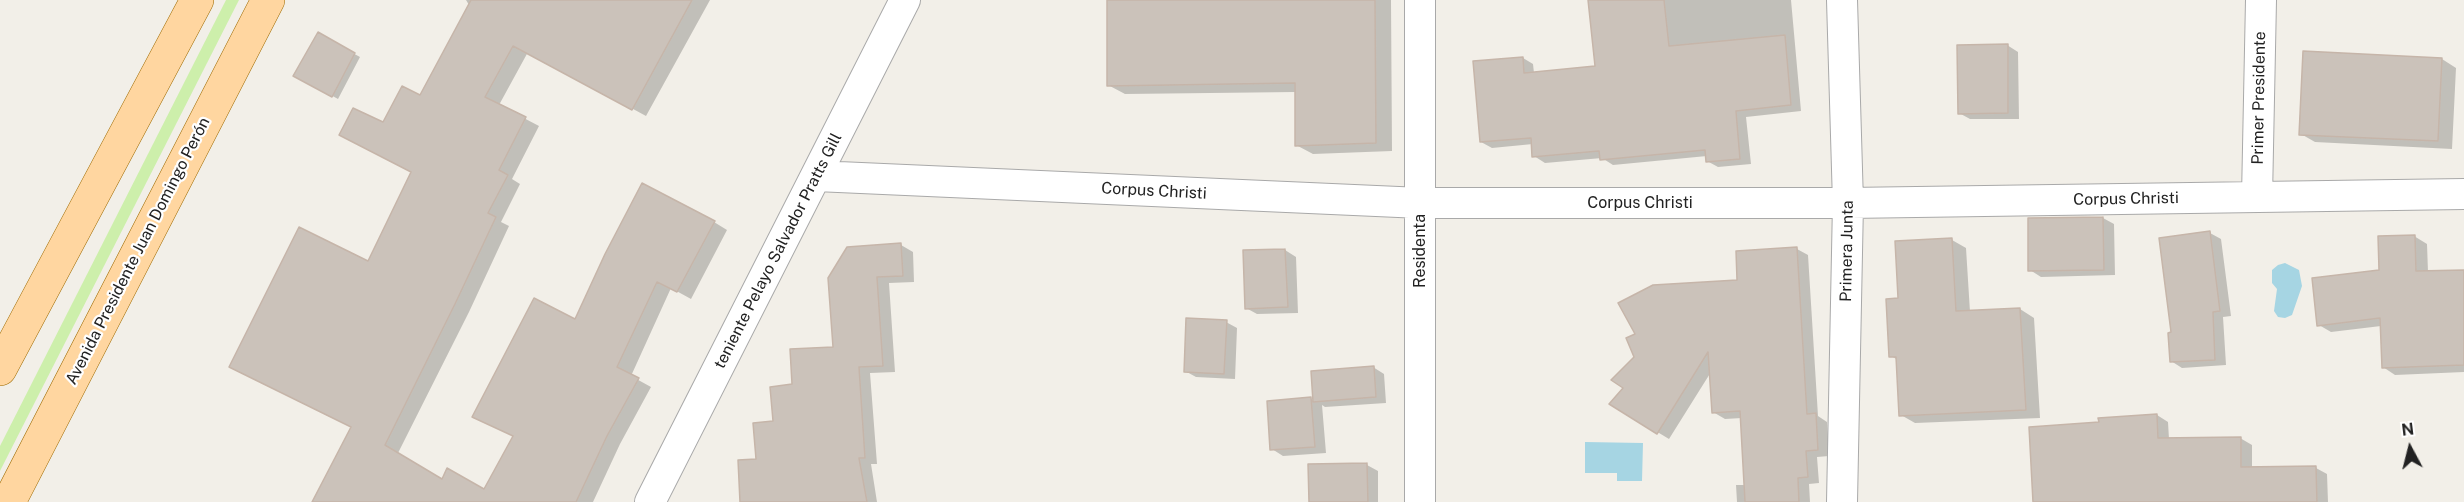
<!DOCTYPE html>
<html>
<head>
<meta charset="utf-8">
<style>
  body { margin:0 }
  #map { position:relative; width:2464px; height:502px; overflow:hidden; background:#f2efe8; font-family:"Public Sans",sans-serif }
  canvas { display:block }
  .north { position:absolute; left:2380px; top:418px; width:60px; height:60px; -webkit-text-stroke:4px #fff; paint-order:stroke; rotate:353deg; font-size:16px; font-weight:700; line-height:24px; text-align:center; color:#222 }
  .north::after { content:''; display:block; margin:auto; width:21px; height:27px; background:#222; clip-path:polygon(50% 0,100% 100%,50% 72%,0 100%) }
</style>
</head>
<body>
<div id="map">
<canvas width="2464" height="502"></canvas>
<div class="north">N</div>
</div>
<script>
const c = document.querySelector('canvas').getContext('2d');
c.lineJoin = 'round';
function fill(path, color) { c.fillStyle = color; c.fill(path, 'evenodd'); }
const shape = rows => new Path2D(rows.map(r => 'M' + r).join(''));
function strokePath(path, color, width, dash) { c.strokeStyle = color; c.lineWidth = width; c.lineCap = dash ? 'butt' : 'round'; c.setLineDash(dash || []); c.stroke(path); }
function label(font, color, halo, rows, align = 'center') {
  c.font = font + ' "Public Sans",sans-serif'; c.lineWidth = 4.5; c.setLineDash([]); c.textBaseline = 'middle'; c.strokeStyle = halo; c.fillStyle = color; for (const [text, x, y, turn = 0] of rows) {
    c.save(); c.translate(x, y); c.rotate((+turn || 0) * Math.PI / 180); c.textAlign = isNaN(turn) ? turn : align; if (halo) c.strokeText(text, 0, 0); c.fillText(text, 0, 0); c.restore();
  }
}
const grass = shape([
  [226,0,239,0,0,471,0,446]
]);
const water = shape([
  [2285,263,2299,270,2302,286,2292,315,2285,318,2278,317,2274,311,2277,289,2272,283,2272,270,2278,265],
  [1585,442,1643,443,1642,481,1617,481,1617,473,1585,473]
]);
const shadow = shape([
  [466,0,710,0,646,116,528,52,499,105,539,126,512,179,520,184,501,222,509,226,469,312,397,455,443,481,484,491,575,321,714,222,727,230,691,299,671,288,631,376,651,387,620,444,593,502,312,502,353,428,369,263,412,172,384,124,420,97,469,5],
  [1109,0,1391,0,1392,151,1313,154,1296,145,1296,92,1125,94,1108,85],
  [1590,0,1791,0,1801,111,1746,117,1751,164,1718,167,1707,161,1707,156,1613,165,1602,158,1545,163,1534,156,1533,144,1492,148,1481,142,1523,58,1533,64,1534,73,1596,68],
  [318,34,360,57,338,99,296,76],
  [2007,45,2018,52,2019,119,1970,119,1959,113],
  [2442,59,2456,68,2452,149,2315,142,2301,134],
  [2103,218,2114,224,2115,275,2041,277,2030,270],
  [2210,233,2221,239,2231,316,2223,317,2226,365,2182,368,2171,361,2173,334],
  [2414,236,2427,244,2428,272,2464,271,2464,372,2395,375,2383,367,2381,326,2331,332,2319,325,2381,271],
  [1952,240,1966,248,1970,312,2020,309,2034,318,2040,418,1915,423,1901,415,1898,360,1891,356,1900,300],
  [901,245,913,252,914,282,889,283,895,372,870,373,877,464,871,464,877,502,742,502,774,422,794,385,834,348,830,279],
  [1797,249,1808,255,1818,416,1827,422,1829,456,1817,457,1819,483,1809,484,1810,502,1737,502,1736,485,1746,485,1742,418,1725,419,1713,412,1711,372,1669,439,1611,404,1739,281],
  [1285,250,1296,257,1298,313,1257,314,1246,308],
  [1226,322,1237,328,1235,379,1196,377,1185,371],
  [1373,367,1384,374,1386,403,1325,407,1322,405,1326,453,1283,456,1272,449,1311,399,1314,401],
  [2157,415,2168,422,2169,439,2240,438,2252,445,2252,468,2316,468,2327,474,2328,502,2034,502,2100,424],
  [1367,465,1378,471,1378,502,1310,502]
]);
const building = shape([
  [471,0,692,0,632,110,513,46,485,97,526,117,499,170,508,175,488,213,496,217,455,304,385,445,442,479,447,468,484,489,513,436,472,417,534,298,575,319,605,254,642,183,715,221,677,292,657,282,617,367,639,378,607,436,576,502,312,502,351,427,229,367,299,227,368,261,411,172,339,135,353,108,383,122,402,86,420,95,471,0],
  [1107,0,1375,0,1376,143,1295,146,1295,83,1107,86,1107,0],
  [1588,0,1664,0,1669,46,1785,35,1791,105,1736,111,1740,159,1706,162,1705,150,1600,160,1599,151,1532,157,1531,138,1480,142,1473,61,1523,57,1524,73,1595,66,1588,0],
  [318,32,355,53,332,97,293,76,318,32],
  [2008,44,2008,113,1958,114,1957,45,2008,44],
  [2303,51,2442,58,2438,141,2299,135,2303,51],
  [2103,217,2104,270,2028,271,2028,218,2103,217],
  [2210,231,2220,311,2213,312,2215,360,2170,362,2168,333,2171,332,2159,238,2210,231],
  [2415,235,2416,271,2464,270,2464,365,2382,368,2380,318,2317,326,2312,278,2379,270,2378,236,2415,235],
  [1952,238,1956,311,2020,308,2026,410,1899,416,1896,357,1889,357,1886,299,1898,298,1895,241,1952,238],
  [901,243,903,276,877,277,883,366,859,367,865,458,859,458,867,502,740,502,738,460,756,459,753,423,773,421,770,387,792,384,790,349,833,347,828,278,847,247,901,243],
  [1797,247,1807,414,1816,413,1818,450,1806,451,1808,477,1798,478,1799,502,1745,502,1740,411,1712,413,1708,352,1657,434,1609,404,1623,388,1611,380,1634,357,1626,338,1635,334,1618,303,1653,285,1737,280,1736,251,1797,247],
  [1285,249,1288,307,1245,309,1243,250,1285,249],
  [1186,318,1227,320,1224,374,1184,372,1186,318],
  [1374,366,1376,397,1313,402,1311,371,1374,366],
  [1311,397,1315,447,1270,450,1267,401,1311,397],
  [2157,414,2158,438,2241,437,2241,467,2316,466,2317,502,2033,502,2029,427,2099,422,2098,418,2157,414],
  [1367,463,1368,502,1309,502,1308,464,1367,463]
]);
const street = shape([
  [816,176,1421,203,1848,203,2464,194],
  [2257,197,2261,0],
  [650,502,905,0],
  [1420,502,1420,0],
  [1842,502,1848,203,1842,0]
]);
const primary = shape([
  [0,369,197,0],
  [9,502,268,0]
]);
const streetNames = [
  ["Primer Presidente",2259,98,-89],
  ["Corpus Christi",1154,191,3],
  ["Corpus Christi",2126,199,-1],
  ["Corpus Christi",1640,203],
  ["Avenida Presidente Juan Domingo Perón",138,251,-63],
  ["teniente Pelayo Salvador Pratts Gill",778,251,-63],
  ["Residenta",1420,251,-90],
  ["Primera Junta",1847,251,-89]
];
fill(grass, '#cdefab');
fill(water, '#a6d5e3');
fill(shadow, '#0003');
fill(building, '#cbc2ba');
strokePath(building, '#c6b5a9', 1.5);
strokePath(street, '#a9a9a9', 32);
strokePath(primary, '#9f6b00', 34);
strokePath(street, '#fff', 30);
strokePath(primary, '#ffd6a0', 33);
label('16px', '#222', '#fff', streetNames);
</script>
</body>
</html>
